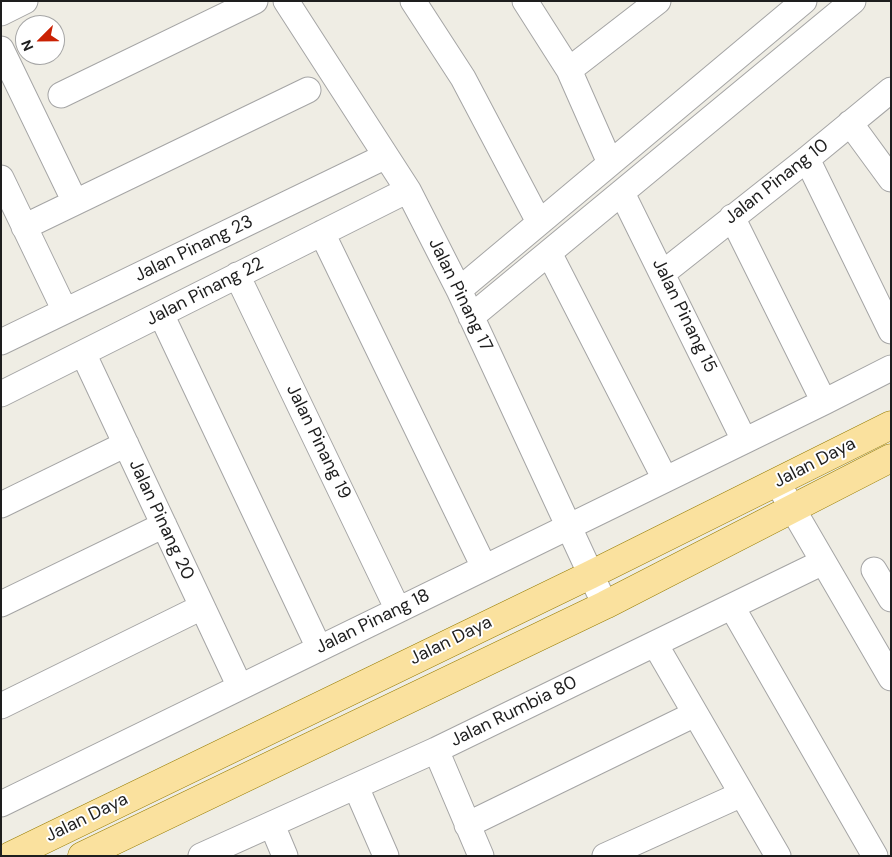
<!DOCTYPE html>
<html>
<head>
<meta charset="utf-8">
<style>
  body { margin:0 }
  #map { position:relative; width:892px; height:857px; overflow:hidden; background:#efede4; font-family:"DM Sans",sans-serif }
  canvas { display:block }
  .frame { position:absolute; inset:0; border:2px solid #1e1e1e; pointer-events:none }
  .north { position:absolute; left:15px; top:15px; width:50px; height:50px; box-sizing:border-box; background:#fff; border:1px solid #a5a5a5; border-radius:50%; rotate:247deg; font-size:14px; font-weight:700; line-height:20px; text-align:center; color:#1e1e1e }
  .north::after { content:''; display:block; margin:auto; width:18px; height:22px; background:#ca2103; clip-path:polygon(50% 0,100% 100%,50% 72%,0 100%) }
</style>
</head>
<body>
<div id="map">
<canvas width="892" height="857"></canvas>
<div class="frame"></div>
<div class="north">N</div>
</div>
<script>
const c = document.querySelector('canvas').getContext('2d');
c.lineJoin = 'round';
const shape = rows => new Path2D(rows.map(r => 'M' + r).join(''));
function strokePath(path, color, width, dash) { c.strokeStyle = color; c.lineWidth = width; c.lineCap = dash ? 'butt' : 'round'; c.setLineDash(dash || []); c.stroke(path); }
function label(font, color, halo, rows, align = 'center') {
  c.font = font + ' "DM Sans",sans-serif'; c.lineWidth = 4; c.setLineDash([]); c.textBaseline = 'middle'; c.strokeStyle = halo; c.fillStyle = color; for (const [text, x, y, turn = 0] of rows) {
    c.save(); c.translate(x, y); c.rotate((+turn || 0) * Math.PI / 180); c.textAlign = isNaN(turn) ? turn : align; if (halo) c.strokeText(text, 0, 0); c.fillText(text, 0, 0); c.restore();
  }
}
const minor = shape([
  [286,1,408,190,459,290,605,605],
  [413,1,463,78,539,222],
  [525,1,569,70,610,163],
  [1,13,25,1],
  [1,49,75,202],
  [569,70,658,1],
  [61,95,255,1],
  [850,123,891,179],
  [807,159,891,331],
  [1,178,65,311],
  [622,193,744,440],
  [732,217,824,402],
  [24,227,308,90],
  [322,233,484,567],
  [549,253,665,479],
  [663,273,807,159,891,90],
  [237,275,398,610],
  [459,290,804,1],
  [161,314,319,648],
  [471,317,853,1],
  [1,342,386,156],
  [83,353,240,687],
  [1,394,408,190],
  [777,482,891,678],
  [1,505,126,444],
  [874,570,891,599],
  [1,604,164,525],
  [732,607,875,856],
  [655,644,778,856],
  [1,706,202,607],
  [436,750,481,856],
  [356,787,386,856],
  [1,804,824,402,891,368],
  [272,825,285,856],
  [467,825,695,714],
  [201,856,436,750,823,562],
  [605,856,742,794]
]);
const major = shape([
  [10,856,590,575,891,425],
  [82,856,605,605,891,458]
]);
const streetNames = [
  ["Jalan Pinang 10",777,182,-38],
  ["Jalan Pinang 23",194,249,-26],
  ["Jalan Pinang 22",205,292,-27],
  ["Jalan Pinang 17",460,295,64],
  ["Jalan Pinang 15",684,316,64],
  ["Jalan Pinang 19",318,442,64],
  ["Jalan Daya",815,463,-27],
  ["Jalan Pinang 20",161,520,65],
  ["Jalan Pinang 18",373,622,-26],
  ["Jalan Daya",451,641,-26],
  ["Jalan Rumbia 80",514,712,-26],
  ["Jalan Daya",87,818,-26]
];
strokePath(minor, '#a5a5a5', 27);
strokePath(major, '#967c02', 29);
strokePath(minor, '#fff', 25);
strokePath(major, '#fae19e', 28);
label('18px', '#1e1e1e', '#fff', streetNames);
</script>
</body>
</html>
